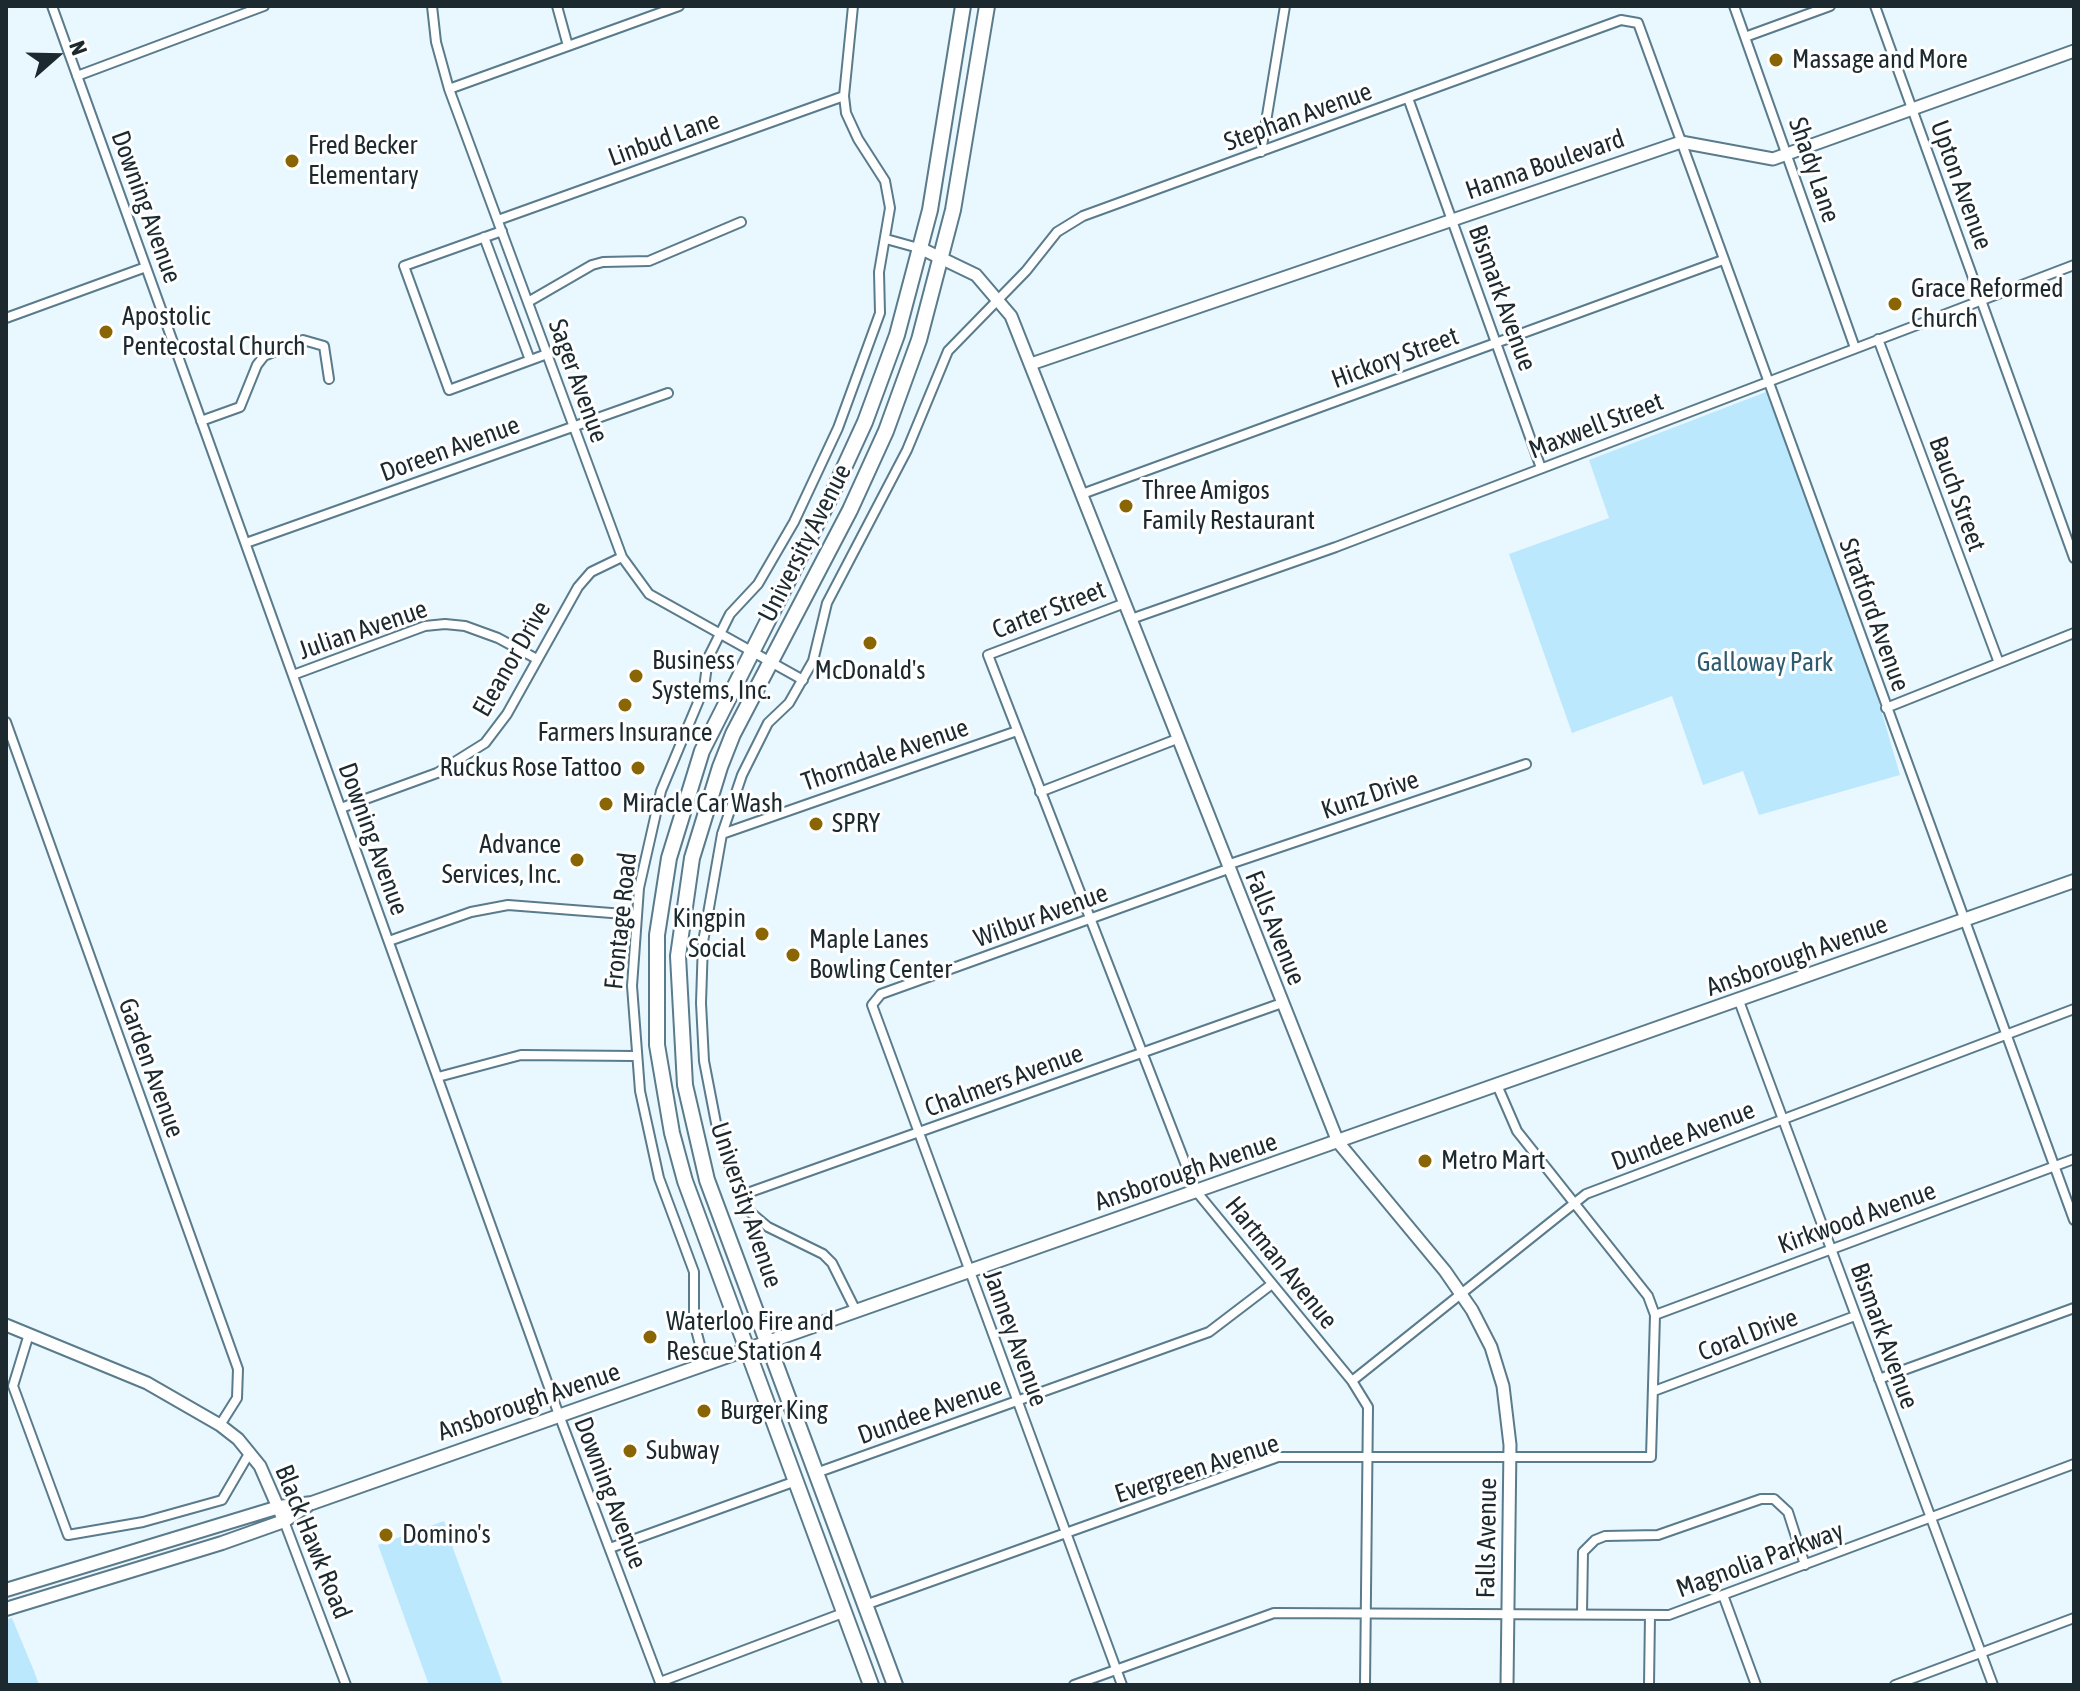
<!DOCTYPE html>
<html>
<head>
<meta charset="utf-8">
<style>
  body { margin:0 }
  #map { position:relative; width:2080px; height:1691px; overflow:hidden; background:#e9f7ff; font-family:"Asap Condensed",sans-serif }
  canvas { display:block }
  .frame { position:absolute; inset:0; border:8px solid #1c2a30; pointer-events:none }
  .north { position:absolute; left:16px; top:16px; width:80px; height:80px; -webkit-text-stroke:6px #fff; paint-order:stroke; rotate:70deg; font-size:22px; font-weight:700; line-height:32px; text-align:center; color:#1c2a30 }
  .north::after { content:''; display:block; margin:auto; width:28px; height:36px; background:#1c2a30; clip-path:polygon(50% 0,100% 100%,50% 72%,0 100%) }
</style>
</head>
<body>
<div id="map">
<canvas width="2080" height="1691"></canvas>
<div class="frame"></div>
<div class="north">N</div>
</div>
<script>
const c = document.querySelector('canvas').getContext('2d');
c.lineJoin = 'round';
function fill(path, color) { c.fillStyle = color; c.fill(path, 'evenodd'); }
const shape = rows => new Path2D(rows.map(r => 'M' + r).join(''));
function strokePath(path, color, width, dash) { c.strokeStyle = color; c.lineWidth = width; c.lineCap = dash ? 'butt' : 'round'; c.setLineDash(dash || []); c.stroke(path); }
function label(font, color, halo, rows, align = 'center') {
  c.font = font + ' "Asap Condensed",sans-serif'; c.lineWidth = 6; c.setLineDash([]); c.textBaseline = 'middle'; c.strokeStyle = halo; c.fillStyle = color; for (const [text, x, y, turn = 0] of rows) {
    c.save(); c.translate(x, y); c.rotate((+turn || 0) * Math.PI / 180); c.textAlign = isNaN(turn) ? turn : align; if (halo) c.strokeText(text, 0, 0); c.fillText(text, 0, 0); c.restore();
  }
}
const green = shape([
  [1766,392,1860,637,1900,775,1759,815,1743,771,1703,785,1672,696,1572,733,1509,554,1609,518,1589,460],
  [444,1521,454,1551,503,1685,429,1685,378,1545],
  [12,1618,34,1671,39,1685,6,1685,6,1620]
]);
const minor = shape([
  [52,6,559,1415,661,1685],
  [432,6,436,42,449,89,622,557,649,594,803,680],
  [557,6,568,46],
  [1734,6,1855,348],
  [1875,6,2074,558],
  [1745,37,1830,6],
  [77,76,264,6],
  [449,89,679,6],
  [1408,98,1541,468],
  [1261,152,1285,6],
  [498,220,844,96],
  [502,231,404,266,449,390,547,354],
  [484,237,530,360],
  [886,239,922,249],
  [528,302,592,265,603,262,649,261,741,222],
  [6,318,146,267],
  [1878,339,1999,663],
  [201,421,240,407,257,365,264,356,303,340,324,346,329,379],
  [1082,494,1723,260],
  [246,543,668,393],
  [1125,603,988,655,1196,1191,1352,1381,1368,1407,1365,1685],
  [1131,619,1336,547,2074,265],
  [293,675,425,626,445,624,465,626,498,638,535,658],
  [1886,708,2074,633],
  [6,722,238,1369,237,1398,220,1425],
  [1040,792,1177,739],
  [341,808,437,773,485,743,507,714,578,587,591,572,622,557],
  [722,834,1017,731],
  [1227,865,1526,764],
  [389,941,471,912,508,905,637,915],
  [1739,1001,1993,1685],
  [438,1077,521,1055,635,1056],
  [739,1196,1282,1003],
  [856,1311,832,1263,823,1254,768,1227,749,1211,739,1196,716,1123,704,1061,701,1003,703,942,722,834,742,775,768,723,789,703,813,661,827,603,907,450,948,351,1026,271,1057,232,1083,216,1621,20,1638,23,2074,1220],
  [1655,1315,2074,1159],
  [29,1334,13,1386,68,1535,143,1522,222,1500,250,1452],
  [705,1364,694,1322,694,1272,659,1178,640,1091,632,986,639,888,661,791,704,688,708,658,730,614,758,584,794,522,838,428,880,313,879,272,890,208,885,181,858,139,846,113,844,96,853,6],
  [1879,1379,2074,1308],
  [1352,1381,1586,1194,2074,1009],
  [1654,1391,1855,1316],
  [816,1473,1209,1332,1272,1284],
  [284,1521,346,1685],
  [610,1548,796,1481],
  [1723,1595,1756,1685],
  [865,1605,1278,1457,1651,1457,1655,1315,1648,1296,1517,1131,1497,1085],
  [1582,1613,1583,1552,1595,1540,1605,1536,1658,1535,1761,1499,1774,1499,1788,1512,1805,1565],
  [660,1682,843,1613],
  [1074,1685,1274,1613,1669,1615,2074,1464],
  [1122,1685,872,1005,881,994,1228,869],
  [1649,1685,1650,1615],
  [1895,1685,2074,1618]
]);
const tertiary = shape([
  [922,249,976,275,1011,316,1338,1142,1445,1271,1472,1310,1491,1347,1503,1386,1510,1445,1507,1685],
  [1031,364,1681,142,1773,159,2074,51],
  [6,1325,147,1383,220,1425,238,1439,260,1466,284,1521]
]);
const secondary = shape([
  [6,1590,279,1507,312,1503,2074,881],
  [6,1609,222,1543,284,1521,308,1505]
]);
const primary = shape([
  [871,1685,685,1181,672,1133,657,1045,657,935,669,858,702,751,831,496,865,422,897,335,930,210,963,6],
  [895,1685,707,1180,685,1085,678,956,692,858,720,767,733,734,850,510,886,431,919,340,953,210,987,6]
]);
const markers = [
  [1776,60,8,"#8a6504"],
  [292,161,8,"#8a6504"],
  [1895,304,8,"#8a6504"],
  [106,332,8,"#8a6504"],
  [1126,506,8,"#8a6504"],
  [870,643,8,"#8a6504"],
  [636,676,8,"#8a6504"],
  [625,705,8,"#8a6504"],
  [638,768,8,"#8a6504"],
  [606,804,8,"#8a6504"],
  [816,824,8,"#8a6504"],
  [577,860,8,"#8a6504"],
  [762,934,8,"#8a6504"],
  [793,955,8,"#8a6504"],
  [1425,1161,8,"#8a6504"],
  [650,1337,8,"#8a6504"],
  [704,1411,8,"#8a6504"],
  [630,1451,8,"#8a6504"],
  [386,1535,8,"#8a6504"]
];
const poiNames = [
  ["Massage and More",1792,60],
  ["Fred Becker",308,146],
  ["Elementary",308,176],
  ["Grace Reformed",1911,289],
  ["Church",1911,319],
  ["Apostolic",122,317],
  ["Pentecostal Church",122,347],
  ["Three Amigos",1142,491],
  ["Family Restaurant",1142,521],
  ["Business",652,661],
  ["Systems, Inc.",652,691],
  ["McDonald's",870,671,"center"],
  ["Farmers Insurance",625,733,"center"],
  ["Ruckus Rose Tattoo",622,768,"right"],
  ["Miracle Car Wash",622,804],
  ["SPRY",832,824],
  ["Advance",561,845,"right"],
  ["Services, Inc.",561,875,"right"],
  ["Kingpin",746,919,"right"],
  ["Social",746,949,"right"],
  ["Maple Lanes",809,940],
  ["Bowling Center",809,970],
  ["Metro Mart",1441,1161],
  ["Waterloo Fire and",666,1322],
  ["Rescue Station 4",666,1352],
  ["Burger King",720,1411],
  ["Subway",646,1451],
  ["Domino's",402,1535]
];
const streetNames = [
  ["Stephan Avenue",1298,117,-20],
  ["Linbud Lane",664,139,-20],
  ["Hanna Boulevard",1545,165,-19],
  ["Shady Lane",1814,170,71],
  ["Upton Avenue",1961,185,70],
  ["Downing Avenue",146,207,70],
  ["Bismark Avenue",1502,298,70],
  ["Hickory Street",1395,358,-20],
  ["Sager Avenue",578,381,70],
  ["Maxwell Street",1596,426,-21],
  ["Doreen Avenue",450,449,-20],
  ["Bauch Street",1957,494,70],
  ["University Avenue",805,543,-63],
  ["Carter Street",1049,610,-21],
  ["Stratford Avenue",1874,615,70],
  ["Julian Avenue",363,630,-19],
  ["Eleanor Drive",512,659,-60],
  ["Thorndale Avenue",885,755,-19],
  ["Kunz Drive",1370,795,-19],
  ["Downing Avenue",373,839,70],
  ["Wilbur Avenue",1041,916,-20],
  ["Frontage Road",621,921,-84],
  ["Falls Avenue",1275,928,68],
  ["Ansborough Avenue",1797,956,-20],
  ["Garden Avenue",151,1068,70],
  ["Chalmers Avenue",1004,1081,-20],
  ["Dundee Avenue",1683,1136,-21],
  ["Ansborough Avenue",1186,1172,-19],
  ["University Avenue",746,1205,71],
  ["Kirkwood Avenue",1857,1218,-20],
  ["Hartman Avenue",1281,1263,51],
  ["Coral Drive",1748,1335,-21],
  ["Bismark Avenue",1884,1336,70],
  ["Janney Avenue",1015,1338,70],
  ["Ansborough Avenue",529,1402,-19],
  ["Dundee Avenue",930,1411,-20],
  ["Evergreen Avenue",1197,1469,-18],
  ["Downing Avenue",610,1493,69],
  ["Falls Avenue",1487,1538,-89],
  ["Black Hawk Road",313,1542,68],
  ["Magnolia Parkway",1760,1560,-20]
];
const parkNames = [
  ["Galloway Park",1765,663]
];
fill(green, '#bce8fe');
strokePath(minor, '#5a7b8b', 12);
strokePath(tertiary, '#5a7b8b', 15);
strokePath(secondary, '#5a7b8b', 16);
strokePath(primary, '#5a7b8b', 18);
strokePath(minor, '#fff', 8);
strokePath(tertiary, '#fff', 11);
strokePath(secondary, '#fff', 12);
strokePath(primary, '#fff', 14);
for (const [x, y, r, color] of markers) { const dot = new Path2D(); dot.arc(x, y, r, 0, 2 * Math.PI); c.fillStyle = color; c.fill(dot); strokePath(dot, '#fff', 3); }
label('26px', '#1c2a30', '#fff', poiNames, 'left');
label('26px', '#1c2a30', '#fff', streetNames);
label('26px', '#2d5b70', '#fff', parkNames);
</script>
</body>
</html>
